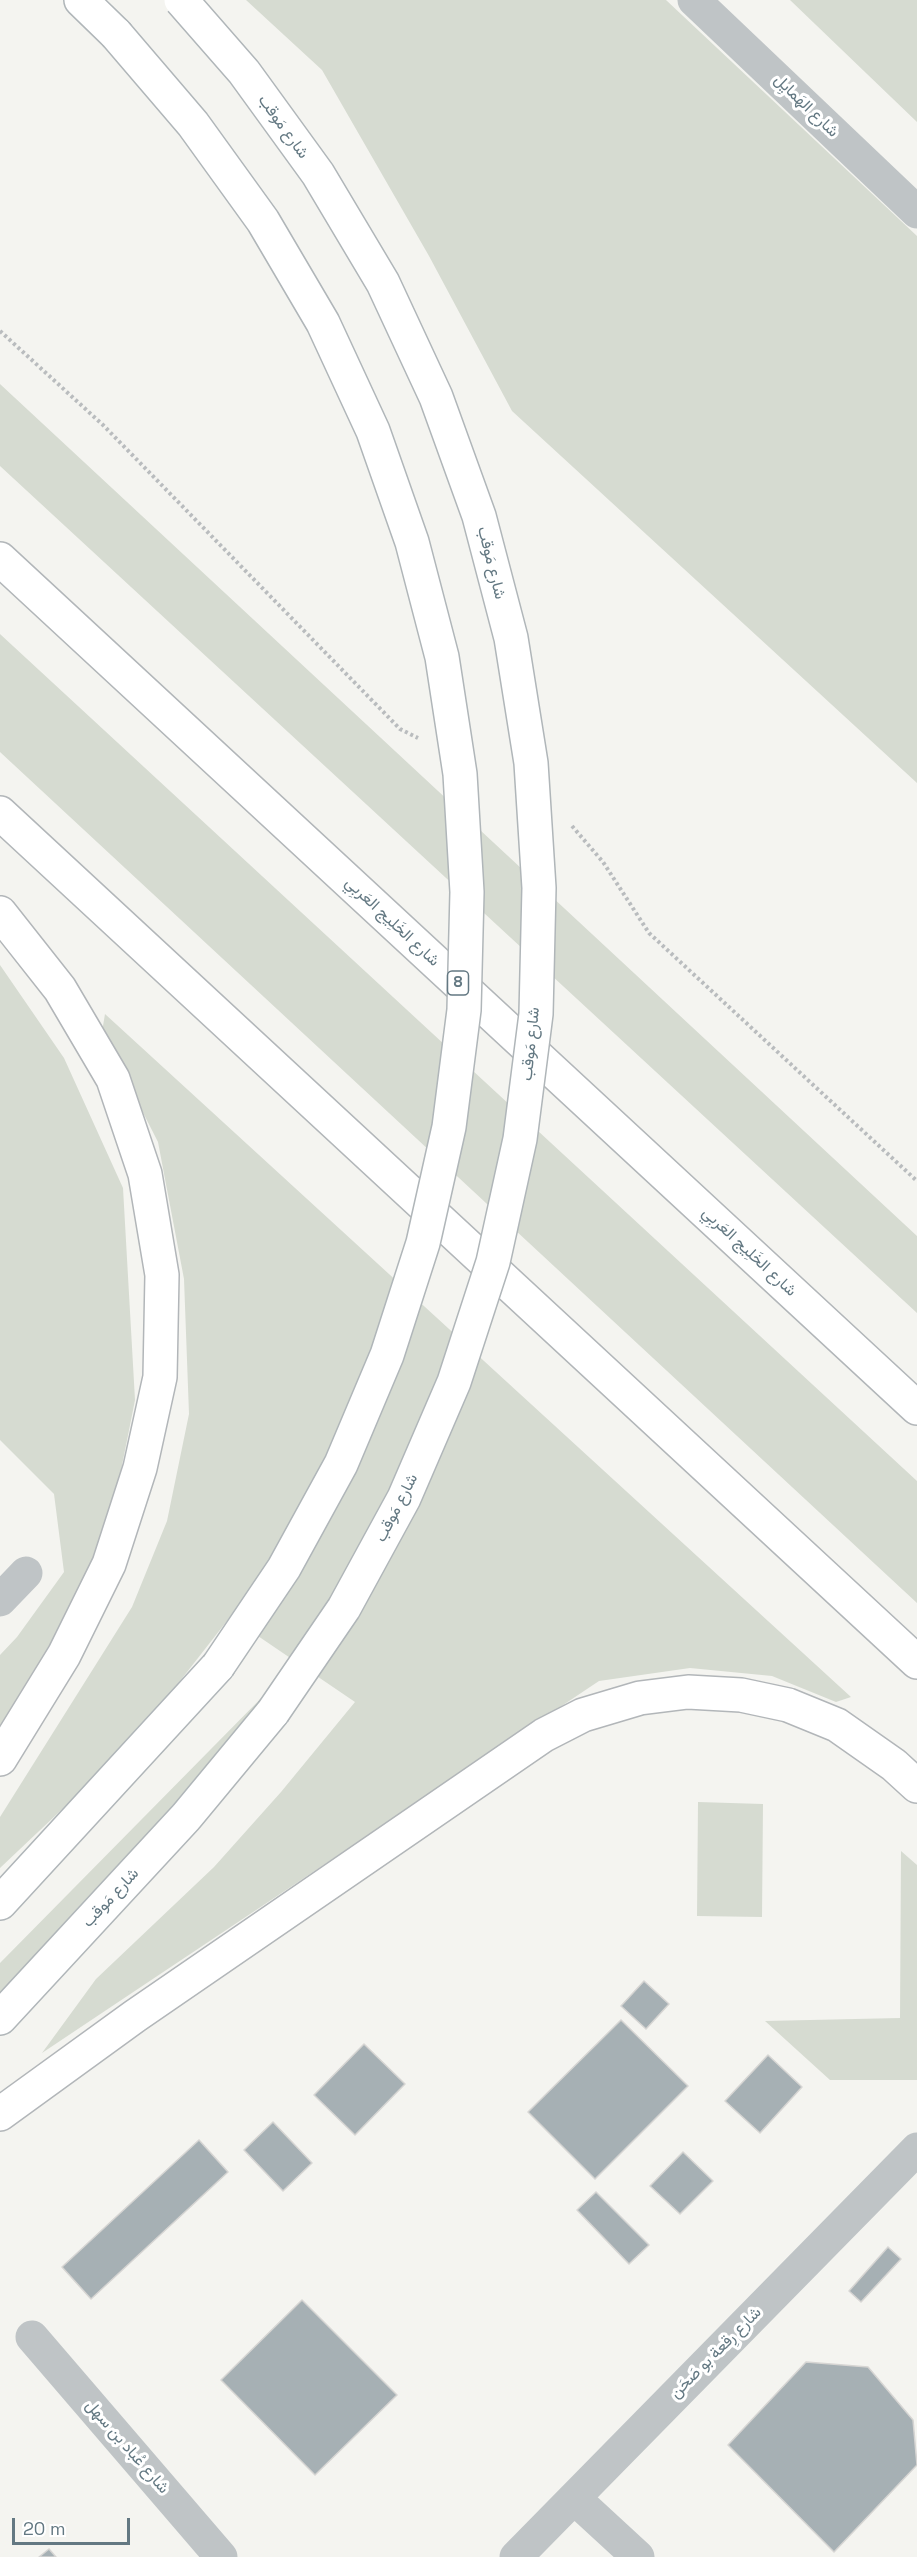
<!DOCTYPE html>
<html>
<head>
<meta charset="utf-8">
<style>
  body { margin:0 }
  #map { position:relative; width:917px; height:2557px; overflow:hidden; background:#f4f4f0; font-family:"Space Grotesk",sans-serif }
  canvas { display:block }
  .scale { position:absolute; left:12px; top:2518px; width:118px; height:27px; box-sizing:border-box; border:3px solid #637882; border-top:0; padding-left:8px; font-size:18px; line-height:21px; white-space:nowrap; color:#637882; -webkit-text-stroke:4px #fff; paint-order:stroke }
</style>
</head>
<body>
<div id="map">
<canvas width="917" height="2557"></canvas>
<div class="scale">20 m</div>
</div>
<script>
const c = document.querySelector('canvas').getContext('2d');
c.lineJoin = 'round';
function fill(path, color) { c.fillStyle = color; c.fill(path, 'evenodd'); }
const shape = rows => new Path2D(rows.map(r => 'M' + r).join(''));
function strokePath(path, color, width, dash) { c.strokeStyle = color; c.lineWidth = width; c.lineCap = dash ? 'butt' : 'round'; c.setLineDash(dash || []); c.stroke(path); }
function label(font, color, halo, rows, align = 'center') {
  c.font = font + ' "Space Grotesk",Vazirmatn,sans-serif'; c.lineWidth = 6; c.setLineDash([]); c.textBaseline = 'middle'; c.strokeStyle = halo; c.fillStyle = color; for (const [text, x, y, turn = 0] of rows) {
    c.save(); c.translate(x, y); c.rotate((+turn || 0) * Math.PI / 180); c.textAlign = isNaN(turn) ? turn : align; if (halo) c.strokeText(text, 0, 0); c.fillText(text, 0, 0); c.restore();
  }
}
const green = shape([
  [246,0,666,0,917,236,917,783,512,411,429,256,322,70],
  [790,0,917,0,917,122],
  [0,384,917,1236,917,1313,0,466],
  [0,634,917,1481,917,1603,0,752],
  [0,965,64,1058,123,1188,135,1400,102,1566,0,1746,0,1655,17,1637,64,1572,54,1494,0,1440],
  [105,1014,851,1697,836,1702,772,1676,690,1668,599,1681,42,2053,96,1979,214,1867,281,1792,355,1702,230,1617,130,1745,0,1868,0,1817,132,1607,167,1521,189,1414,184,1279,158,1142,102,1032],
  [281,1678,149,1842,0,1997,0,1963],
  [698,1802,763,1804,762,1917,697,1916],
  [901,1851,917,1865,917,2080,830,2080,765,2021,900,2018]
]);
const building = shape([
  [644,1981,669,2004,646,2029,621,2006,644,1981],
  [621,2020,688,2086,595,2179,528,2112,621,2020],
  [364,2044,405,2084,355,2135,314,2095,364,2044],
  [768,2055,802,2087,760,2133,725,2101,768,2055],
  [273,2122,312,2163,283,2191,244,2150,273,2122],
  [199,2140,228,2172,91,2299,62,2267,199,2140],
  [683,2152,713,2181,680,2214,650,2186,683,2152],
  [596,2192,649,2245,629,2264,577,2210,596,2192],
  [888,2247,901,2259,861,2302,849,2291,888,2247],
  [302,2300,397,2395,315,2475,221,2380,302,2300],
  [806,2362,868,2367,913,2420,917,2465,834,2552,728,2445,806,2362],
  [49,2549,56,2557,39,2557,49,2549]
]);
const path = shape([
  [0,331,103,425,400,729,418,738],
  [572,826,603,862,649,933,917,1181]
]);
const minor = shape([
  [694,0,917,212],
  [0,1600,26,1573],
  [32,2337,221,2557],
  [574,2498,638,2557],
  [516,2557,917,2149]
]);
const major = shape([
  [81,0,116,34],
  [0,1903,218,1666],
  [0,2018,186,1817,273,1712]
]);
const highway = shape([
  [0,559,917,1408],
  [0,813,917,1662],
  [0,913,60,989,113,1079,145,1174,162,1275,160,1377,140,1468,109,1564,64,1655,0,1759],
  [0,2114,135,2016,544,1735,583,1715,640,1698,688,1692,741,1695,788,1705,837,1725,894,1765,917,1786]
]);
const majorBridge = shape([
  [181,0,244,72,318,174,383,283,436,397,479,516,511,638,531,763,539,888,536,1014,520,1139,493,1262,454,1382,404,1498,344,1608,273,1712],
  [116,34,193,124,263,221,323,323,373,431,412,542,442,657,460,774,467,892,464,1010,449,1127,423,1243,387,1355,341,1464,284,1568,218,1666]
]);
const shields = [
  [458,983,21]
];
const shieldNames = [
  ["8",458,983]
];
const streetNames = [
  ["شارع الهَمايِل",806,106,44],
  ["شارع مَوقب",283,127,54],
  ["شارع مَوقب",491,563,76],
  ["شارع الخَلِيج العَربِي",392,922,43],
  ["شارع مَوقب",531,1044,-84],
  ["شارع الخَلِيج العَربِي",749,1252,43],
  ["شارع مَوقب",397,1508,-63],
  ["شارع مَوقب",111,1898,-47],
  ["شارع رِقعة بو صَحَن",716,2353,-45],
  ["شارع عُباد بن سهل",127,2447,49]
];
fill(green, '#d6dbd1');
fill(building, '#a6b0b4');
strokePath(building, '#d6d5d3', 1.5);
strokePath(major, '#b0b6b9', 36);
strokePath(highway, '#b2b6b9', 36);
strokePath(path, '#b9bcbe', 4, [3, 3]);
strokePath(minor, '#bfc4c6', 33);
strokePath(major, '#fff', 33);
strokePath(highway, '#fff', 33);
strokePath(majorBridge, '#b0b6b9', 36, []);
strokePath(majorBridge, '#fff', 33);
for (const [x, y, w] of shields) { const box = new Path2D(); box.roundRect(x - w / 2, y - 12, w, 24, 4.5); c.fillStyle = '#fff'; c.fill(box); strokePath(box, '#637882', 1.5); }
label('bold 15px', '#637882', null, shieldNames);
label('16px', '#637882', '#fff', streetNames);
</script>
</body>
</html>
